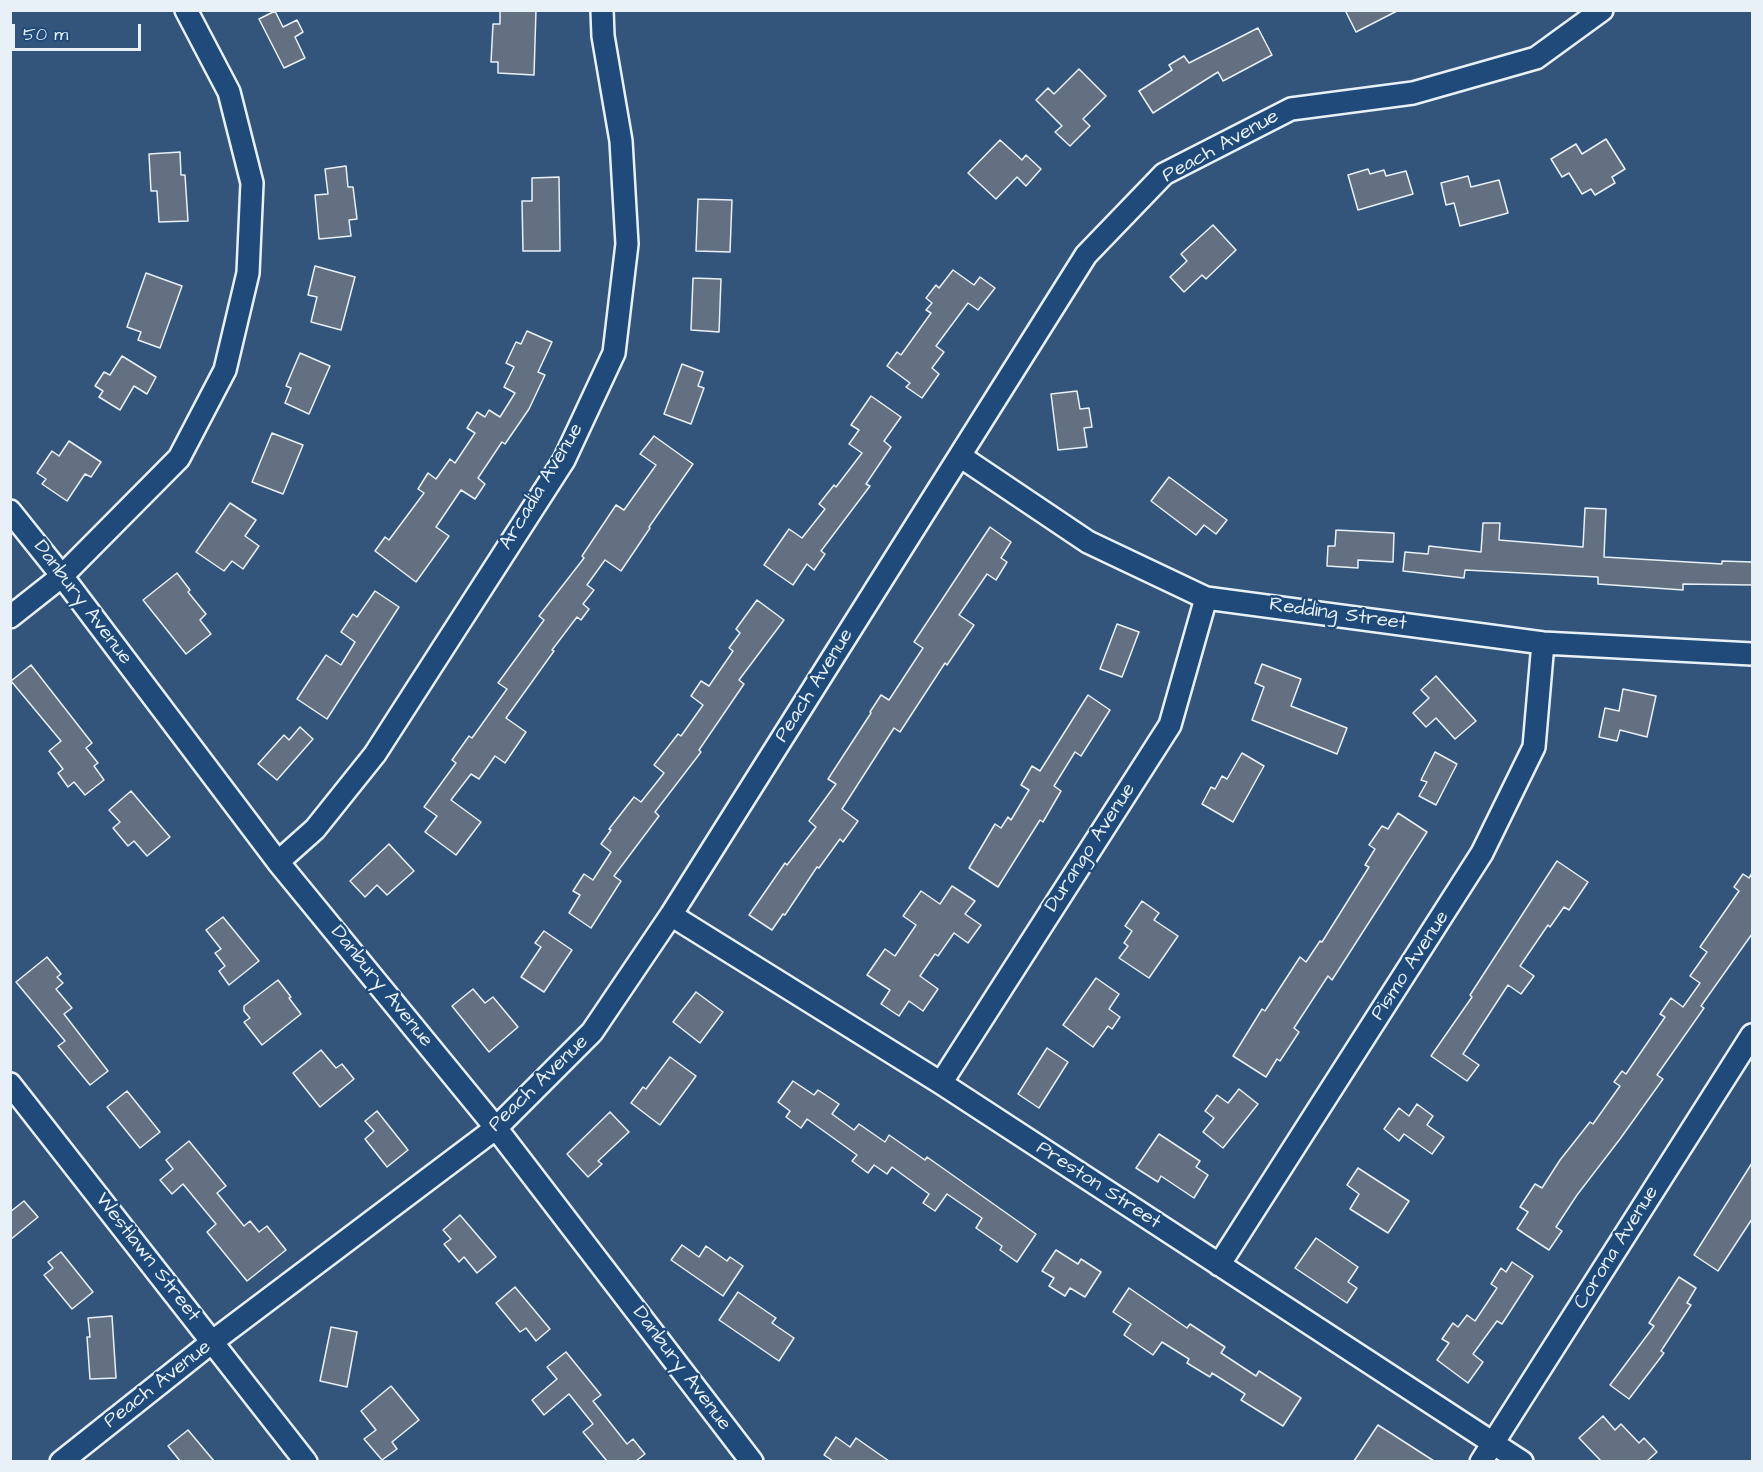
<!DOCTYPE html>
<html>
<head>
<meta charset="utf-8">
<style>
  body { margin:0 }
  #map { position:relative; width:1763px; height:1472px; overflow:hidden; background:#33557c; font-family:"Architects Daughter",sans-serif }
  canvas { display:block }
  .frame { position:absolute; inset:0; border:12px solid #e8f1f8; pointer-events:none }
  .scale { position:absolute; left:12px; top:24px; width:129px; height:27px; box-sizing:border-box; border:3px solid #e8f1f8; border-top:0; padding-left:8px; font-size:18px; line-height:21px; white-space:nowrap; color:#e8f1f8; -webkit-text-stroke:4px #1f4a7a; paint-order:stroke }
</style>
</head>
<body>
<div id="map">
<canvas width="1763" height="1472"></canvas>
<div class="frame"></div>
<div class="scale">50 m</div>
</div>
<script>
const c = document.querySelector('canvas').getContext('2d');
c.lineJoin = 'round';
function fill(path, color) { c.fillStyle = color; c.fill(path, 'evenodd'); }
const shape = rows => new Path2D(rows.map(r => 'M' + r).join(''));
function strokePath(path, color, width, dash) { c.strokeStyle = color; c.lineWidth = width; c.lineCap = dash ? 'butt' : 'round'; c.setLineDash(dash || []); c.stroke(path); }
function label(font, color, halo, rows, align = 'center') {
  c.font = font + ' "Architects Daughter",sans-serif'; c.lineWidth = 5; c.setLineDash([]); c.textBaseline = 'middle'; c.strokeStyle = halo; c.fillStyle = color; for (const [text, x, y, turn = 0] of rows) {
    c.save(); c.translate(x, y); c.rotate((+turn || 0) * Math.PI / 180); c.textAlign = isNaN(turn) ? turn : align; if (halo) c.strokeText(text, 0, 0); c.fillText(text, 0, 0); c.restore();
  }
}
const building = shape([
  [500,10,536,10,534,75,498,73,498,62,491,62,493,24,500,24,500,10],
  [1345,10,1399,10,1356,32,1345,10],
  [275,11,283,27,297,20,303,32,295,37,305,58,284,68,259,19,275,11],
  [1258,28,1272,55,1223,81,1218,72,1153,113,1139,91,1172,70,1169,65,1184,56,1189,63,1258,28],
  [1079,69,1106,96,1083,119,1090,126,1070,146,1055,132,1062,126,1036,100,1048,88,1054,94,1079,69],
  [1606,139,1625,169,1612,177,1615,183,1595,195,1591,189,1582,194,1569,173,1562,177,1551,159,1576,144,1582,154,1606,139],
  [1000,140,1022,160,1026,155,1041,169,1026,186,1017,177,996,199,968,173,1000,140],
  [180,152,181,175,185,175,188,221,159,222,157,191,151,191,149,154,180,152],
  [346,166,348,187,353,187,357,219,349,220,351,236,319,239,315,195,328,194,325,169,346,166],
  [1368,169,1370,174,1384,170,1386,176,1406,171,1413,194,1358,210,1348,175,1368,169],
  [1468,176,1471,187,1499,180,1508,213,1460,226,1454,203,1446,205,1441,183,1468,176],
  [559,177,560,251,523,251,522,201,532,201,532,178,559,177],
  [698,199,732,200,730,252,696,251,698,199],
  [1213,225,1236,250,1206,279,1202,275,1184,292,1170,277,1187,261,1181,254,1213,225],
  [315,266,355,277,341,330,311,322,317,297,308,295,315,266],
  [953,270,974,285,980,277,995,288,978,310,968,303,936,346,944,352,932,368,939,374,922,398,906,387,910,383,887,366,897,352,901,355,931,313,926,310,932,303,926,298,936,285,939,288,953,270],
  [146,273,182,286,160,348,138,340,141,332,127,327,146,273],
  [693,278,721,279,719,332,691,330,693,278],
  [527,331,552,342,538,372,545,375,529,409,505,444,502,442,478,478,485,484,475,499,461,490,436,527,449,536,416,582,375,551,385,537,389,540,424,493,418,489,428,473,436,479,450,459,455,463,475,433,467,428,477,412,485,417,489,410,500,417,515,393,504,387,514,367,506,363,516,342,521,344,527,331],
  [300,353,330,366,309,414,285,403,291,388,286,386,300,353],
  [122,356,156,377,147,394,134,386,120,410,99,397,103,391,95,386,104,372,110,375,122,356],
  [682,364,703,372,698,386,704,388,691,424,664,414,682,364],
  [1077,391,1080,409,1089,408,1092,427,1084,428,1087,447,1058,450,1051,394,1077,391],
  [871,396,901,417,884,441,891,447,866,484,870,486,821,551,825,554,814,570,807,564,793,585,764,565,789,529,802,538,825,509,819,504,834,485,836,487,862,453,849,444,859,430,851,425,871,396],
  [272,433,303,445,283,494,252,482,272,433],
  [654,436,693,464,649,527,650,528,621,571,605,560,587,585,594,590,583,604,589,609,581,620,577,617,552,650,554,651,506,718,526,732,505,763,495,756,479,779,471,774,451,800,481,822,456,855,425,832,437,816,424,807,456,763,452,760,469,736,472,738,507,689,498,683,544,620,539,616,584,558,582,556,616,505,624,510,656,465,640,454,654,436],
  [69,441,101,462,91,477,85,474,67,501,42,484,46,479,37,473,52,451,59,456,69,441],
  [1169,477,1227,520,1216,534,1204,525,1196,535,1151,501,1169,477],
  [230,503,256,520,245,536,259,546,243,569,232,561,224,571,196,552,230,503],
  [1585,508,1606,509,1604,557,1722,564,1722,561,1752,562,1752,585,1683,584,1683,590,1598,584,1598,577,1465,570,1464,578,1403,571,1405,552,1428,554,1429,546,1481,552,1483,523,1500,523,1499,540,1583,547,1585,508],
  [990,527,1011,542,1001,558,1007,562,996,580,987,574,959,615,974,625,947,665,945,663,900,732,894,728,842,809,858,821,843,842,840,839,819,868,817,867,785,915,783,914,772,930,749,915,785,863,787,865,816,827,809,821,836,784,828,779,871,713,870,712,881,695,889,700,923,648,914,642,990,527],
  [1336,530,1394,533,1393,562,1358,560,1358,568,1327,566,1328,546,1335,546,1336,530],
  [177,573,190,590,188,592,206,614,200,620,211,634,186,654,143,600,177,573],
  [375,591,399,607,327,719,297,699,326,655,341,665,355,642,341,632,353,614,357,617,375,591],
  [757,600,784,620,739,680,744,684,699,750,701,752,655,812,659,816,614,876,621,881,591,928,569,913,580,895,573,891,584,874,593,880,611,852,601,844,611,830,609,829,634,797,641,802,664,773,654,765,678,734,681,736,703,705,691,696,701,681,709,686,733,651,729,648,740,633,736,629,757,600],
  [1117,624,1139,632,1122,677,1100,669,1117,624],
  [1262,664,1301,679,1291,706,1347,728,1337,754,1252,720,1264,687,1255,683,1262,664],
  [31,665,92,743,86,748,98,763,94,766,104,780,85,795,74,782,68,787,58,773,63,769,49,751,61,741,11,681,31,665],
  [1436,676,1476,721,1455,739,1436,718,1426,727,1413,713,1429,698,1421,690,1436,676],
  [1623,689,1656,696,1647,737,1620,730,1617,741,1599,737,1605,708,1619,711,1623,689],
  [1088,695,1110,710,1081,756,1075,752,1054,786,1061,791,1043,822,1040,820,998,887,969,868,995,824,1001,828,1008,817,1011,820,1029,790,1021,785,1032,766,1040,771,1088,695],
  [300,727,313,739,277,780,258,764,284,735,289,740,300,727],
  [1435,752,1457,764,1436,805,1419,796,1427,782,1421,780,1435,752],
  [1242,753,1264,766,1233,822,1202,804,1211,787,1215,789,1222,776,1227,779,1242,753],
  [131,791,170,837,147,856,134,841,128,846,113,828,120,822,109,810,131,791],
  [1398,813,1427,832,1332,980,1328,976,1294,1028,1299,1032,1280,1061,1277,1059,1266,1077,1233,1056,1262,1009,1265,1011,1300,957,1306,962,1320,941,1322,942,1369,867,1365,865,1375,849,1369,845,1382,826,1388,829,1398,813],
  [389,844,414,871,387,895,377,885,365,897,350,881,389,844],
  [1557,861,1588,882,1569,910,1564,907,1550,927,1548,925,1520,966,1534,976,1521,994,1508,985,1463,1054,1479,1065,1467,1081,1431,1056,1472,997,1470,995,1557,861],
  [1752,873,1752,934,1701,1006,1704,1008,1657,1075,1663,1079,1620,1139,1577,1195,1556,1227,1562,1231,1549,1250,1517,1229,1528,1212,1520,1207,1535,1184,1542,1188,1560,1160,1590,1122,1593,1124,1620,1086,1614,1082,1622,1071,1626,1074,1665,1017,1660,1014,1671,998,1683,1007,1700,983,1690,976,1707,952,1700,947,1739,891,1734,887,1743,874,1749,878,1752,873],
  [952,886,975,901,965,914,981,925,968,943,954,933,938,956,935,954,920,976,938,989,923,1011,909,1001,899,1016,881,1004,890,990,867,975,885,949,895,956,916,925,903,916,921,891,940,904,952,886],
  [1142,901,1159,913,1154,920,1178,936,1149,978,1119,958,1128,946,1124,943,1132,931,1125,926,1142,901],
  [223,917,259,961,229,985,219,971,225,966,215,953,221,949,206,930,223,917],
  [544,931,572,950,544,992,521,977,541,947,535,943,544,931],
  [47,957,61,974,57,977,63,983,56,989,72,1008,64,1014,108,1071,90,1085,58,1046,65,1041,16,982,47,957],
  [1096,978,1119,994,1109,1009,1120,1017,1112,1029,1108,1026,1093,1047,1063,1025,1096,978],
  [278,980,291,997,289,998,301,1014,262,1045,244,1022,250,1018,244,1011,244,1006,278,980],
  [473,989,485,1003,493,997,518,1027,489,1052,452,1006,473,989],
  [696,992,723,1012,700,1043,673,1022,696,992],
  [1047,1048,1068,1062,1039,1108,1018,1094,1047,1048],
  [321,1050,336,1068,342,1064,354,1079,320,1107,293,1073,321,1050],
  [670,1057,696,1076,660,1125,631,1103,643,1087,646,1089,670,1057],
  [793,1081,814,1095,818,1090,839,1104,832,1114,854,1130,859,1124,885,1142,889,1135,925,1160,927,1157,1036,1234,1017,1262,1000,1250,1002,1246,976,1228,982,1218,947,1194,935,1211,923,1203,929,1194,892,1167,887,1174,874,1165,868,1173,852,1161,857,1155,807,1119,801,1128,786,1117,790,1111,778,1102,793,1081],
  [1239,1089,1258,1104,1223,1148,1203,1132,1214,1118,1205,1111,1217,1095,1228,1103,1239,1089],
  [127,1091,160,1132,140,1148,107,1107,127,1091],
  [1417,1104,1433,1116,1427,1125,1444,1137,1432,1154,1404,1134,1399,1141,1384,1129,1399,1108,1409,1116,1417,1104],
  [377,1111,408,1150,387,1167,365,1139,374,1131,365,1121,377,1111],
  [610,1112,629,1132,598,1161,602,1164,588,1177,567,1154,610,1112],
  [1159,1134,1200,1161,1196,1167,1208,1175,1194,1198,1161,1176,1158,1182,1136,1168,1159,1134],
  [189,1141,226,1186,217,1193,244,1226,250,1221,259,1232,267,1226,286,1250,247,1281,207,1232,216,1224,183,1184,172,1194,160,1180,173,1169,166,1160,189,1141],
  [1752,1163,1752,1219,1718,1271,1694,1255,1752,1163],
  [1358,1168,1409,1201,1388,1233,1350,1209,1359,1194,1347,1185,1358,1168],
  [24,1201,38,1217,10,1240,10,1212,24,1201],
  [460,1215,496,1257,477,1273,464,1257,459,1262,444,1244,451,1239,443,1230,460,1215],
  [1316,1238,1358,1267,1348,1282,1357,1288,1347,1303,1295,1268,1316,1238],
  [682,1245,699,1257,706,1246,727,1261,730,1257,743,1266,723,1296,671,1260,682,1245],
  [1056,1250,1078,1264,1081,1259,1101,1272,1085,1297,1070,1288,1065,1296,1049,1286,1054,1278,1042,1271,1056,1250],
  [61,1252,93,1292,72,1309,44,1275,53,1268,48,1262,61,1252],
  [1512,1262,1533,1276,1502,1324,1497,1321,1473,1354,1483,1362,1468,1383,1437,1360,1449,1343,1442,1339,1453,1323,1458,1327,1467,1315,1475,1321,1497,1288,1491,1284,1501,1268,1506,1272,1512,1262],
  [1679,1277,1696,1288,1687,1303,1691,1305,1661,1351,1664,1353,1629,1399,1610,1385,1654,1326,1649,1323,1679,1277],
  [515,1287,550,1329,536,1341,526,1328,520,1332,496,1303,515,1287],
  [1129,1288,1187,1328,1190,1324,1225,1347,1221,1353,1256,1376,1259,1371,1301,1398,1283,1426,1241,1400,1245,1394,1212,1373,1210,1377,1187,1363,1189,1359,1162,1342,1153,1355,1124,1335,1131,1324,1113,1312,1129,1288],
  [738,1292,776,1318,772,1323,794,1338,779,1361,719,1320,738,1292],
  [112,1316,116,1378,90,1379,87,1337,90,1337,88,1318,112,1316],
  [331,1327,357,1332,347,1387,320,1381,331,1327],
  [566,1352,601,1395,593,1401,627,1444,633,1439,645,1454,636,1461,607,1461,583,1432,593,1424,569,1394,544,1415,532,1400,557,1379,547,1367,566,1352],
  [391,1386,419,1420,392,1442,397,1449,382,1460,364,1439,376,1430,361,1411,391,1386],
  [1603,1416,1615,1430,1621,1424,1639,1443,1644,1438,1657,1452,1647,1461,1601,1461,1579,1438,1603,1416],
  [1378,1425,1434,1461,1354,1461,1378,1425],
  [188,1430,214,1461,180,1461,168,1446,188,1430],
  [836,1437,850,1447,856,1438,889,1461,833,1461,824,1455,836,1437]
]);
const minor = shape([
  [960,456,1088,542,1206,598,1543,643,1752,654],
  [10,511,62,576,278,862,496,1128,752,1462],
  [10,617,62,576,179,458,225,370,248,273,252,183,229,92,186,10],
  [278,862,315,829,375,754,564,460,614,353,627,244,621,141,603,36,602,10],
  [671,915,941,1083,1522,1462],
  [941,1083,1170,725,1206,598],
  [10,1084,306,1462],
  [1219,1265,1482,853,1534,747,1543,643],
  [61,1462,212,1342,496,1128,592,1032,671,915,1086,255,1164,174,1291,109,1413,93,1536,58,1602,10],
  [1481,1462,1752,1035]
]);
const streetNames = [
  ["Peach Avenue",1221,147,-29],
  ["Arcadia Avenue",542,487,-59],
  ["Danbury Avenue",82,603,53],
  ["Redding Street",1338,615,8],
  ["Peach Avenue",815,686,-58],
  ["Durango Avenue",1091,848,-57],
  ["Pismo Avenue",1411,966,-57],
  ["Danbury Avenue",381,987,51],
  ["Peach Avenue",539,1084,-44],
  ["Preston Street",1098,1186,33],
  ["Corona Avenue",1617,1248,-58],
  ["Westlawn Street",147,1258,52],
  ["Danbury Avenue",681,1369,53],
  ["Peach Avenue",158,1385,-38]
];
fill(building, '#627081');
strokePath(building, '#e8f1f8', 1.5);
strokePath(minor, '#e8f1f8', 26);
strokePath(minor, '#1f4a7a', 21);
label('20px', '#e8f1f8', '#1f4a7a', streetNames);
</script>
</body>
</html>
